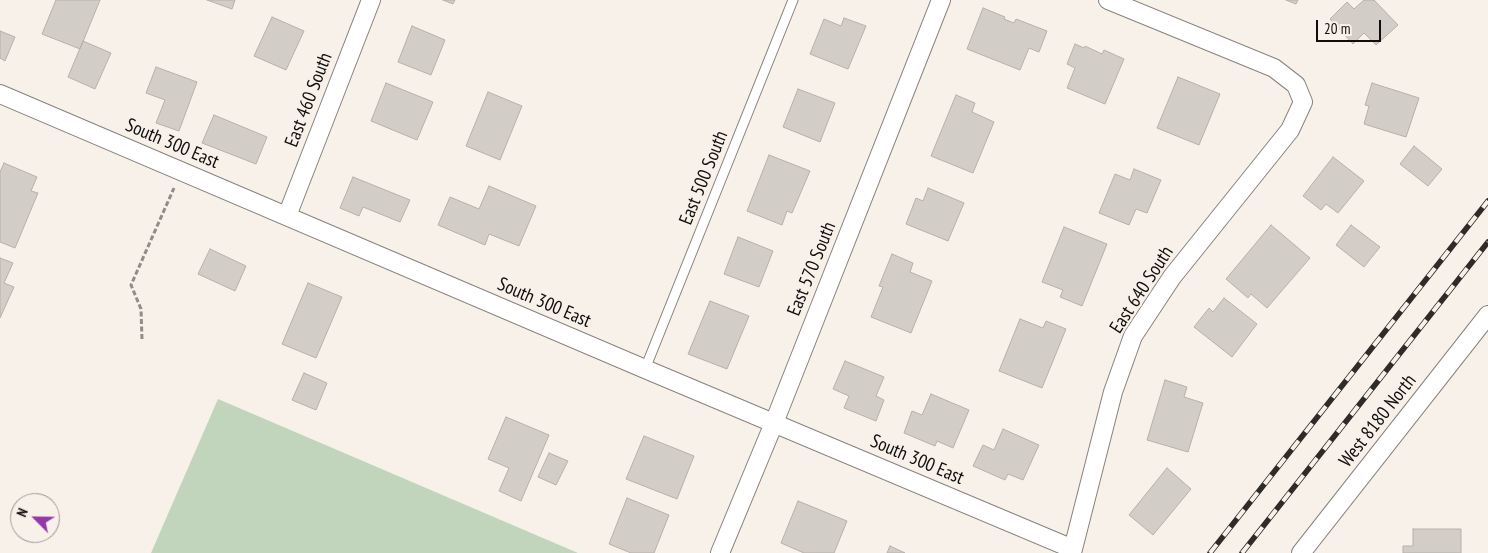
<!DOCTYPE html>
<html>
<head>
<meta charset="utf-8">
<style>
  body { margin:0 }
  #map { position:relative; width:1488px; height:553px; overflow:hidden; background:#f7f1ea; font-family:"PT Sans Narrow",sans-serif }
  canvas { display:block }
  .north { position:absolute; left:10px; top:493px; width:50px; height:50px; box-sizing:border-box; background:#f7f1ea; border:1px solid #9b9691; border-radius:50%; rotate:293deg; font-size:14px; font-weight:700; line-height:20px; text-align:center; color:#100e0c }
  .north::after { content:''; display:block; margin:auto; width:18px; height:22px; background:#933aa7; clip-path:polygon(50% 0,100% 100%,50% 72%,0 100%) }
  .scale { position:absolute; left:1316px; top:20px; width:65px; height:22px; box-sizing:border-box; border:2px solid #100e0c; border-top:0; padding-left:6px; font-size:15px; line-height:18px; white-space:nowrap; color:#100e0c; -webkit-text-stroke:4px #f7f1ea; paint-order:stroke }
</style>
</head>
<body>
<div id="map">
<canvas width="1488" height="553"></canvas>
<div class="north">N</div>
<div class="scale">20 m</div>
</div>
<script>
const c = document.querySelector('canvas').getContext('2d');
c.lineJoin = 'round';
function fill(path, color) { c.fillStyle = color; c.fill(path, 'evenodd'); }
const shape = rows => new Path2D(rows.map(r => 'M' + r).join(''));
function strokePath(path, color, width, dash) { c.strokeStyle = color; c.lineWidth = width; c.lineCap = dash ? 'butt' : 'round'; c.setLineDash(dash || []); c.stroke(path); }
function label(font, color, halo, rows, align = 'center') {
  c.font = font + ' "PT Sans Narrow",sans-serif'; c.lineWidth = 4.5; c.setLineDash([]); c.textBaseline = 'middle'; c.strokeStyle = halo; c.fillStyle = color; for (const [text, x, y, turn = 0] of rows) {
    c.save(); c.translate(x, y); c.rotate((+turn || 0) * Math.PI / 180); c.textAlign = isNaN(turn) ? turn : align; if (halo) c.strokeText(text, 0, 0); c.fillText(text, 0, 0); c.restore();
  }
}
const green = shape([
  [218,399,578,553,151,553]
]);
const building = shape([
  [56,0,100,0,80,49,42,34,56,0],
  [207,0,235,0,232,9,207,0],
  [443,0,455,0,453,4,443,0],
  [1286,0,1298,0,1296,4,1286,0],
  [1364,0,1374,0,1398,25,1376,45,1364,33,1353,44,1330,19,1347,2,1354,9,1364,0],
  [983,8,1005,17,1004,19,1014,23,1016,19,1047,31,1039,52,1029,48,1020,70,967,49,983,8],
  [272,17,304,31,286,70,254,56,272,17],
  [844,18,866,26,848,69,810,54,824,19,841,26,844,18],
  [412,26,445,40,431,75,398,62,412,26],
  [0,31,15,37,5,61,0,58,0,31],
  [83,41,111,53,95,89,68,77,83,41],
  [1075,44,1084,48,1085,46,1102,54,1104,50,1124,59,1105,104,1067,88,1075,68,1067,64,1075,44],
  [156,67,197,82,179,131,156,123,165,100,146,93,156,67],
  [1178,77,1220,94,1199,145,1157,128,1178,77],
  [386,83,433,102,417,140,371,121,386,83],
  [1372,83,1419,98,1406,137,1364,124,1369,106,1365,105,1372,83],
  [798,89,835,103,820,142,783,127,798,89],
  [488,92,522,106,500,160,466,146,488,92],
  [956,95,975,103,972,112,994,122,973,173,931,156,956,95],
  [214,115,267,137,256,164,202,143,214,115],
  [1414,146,1442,169,1428,186,1400,164,1414,146],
  [769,155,810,171,792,213,787,211,782,225,747,211,769,155],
  [1333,157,1364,181,1338,213,1326,204,1321,210,1303,196,1333,157],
  [4,163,37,177,31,191,38,193,15,248,0,242,0,172,4,163],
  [1134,169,1161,180,1147,213,1136,209,1129,225,1099,213,1115,174,1130,180,1134,169],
  [353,177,410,200,400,222,363,207,359,216,340,208,353,177],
  [489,186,536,206,519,246,489,234,485,245,438,225,450,197,479,209,489,186],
  [928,188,964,203,948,241,906,224,916,198,923,201,928,188],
  [1271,225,1310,258,1267,308,1251,294,1248,298,1226,279,1271,225],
  [1351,225,1380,247,1364,267,1336,245,1351,225],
  [1064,227,1107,244,1082,306,1060,297,1063,290,1042,282,1064,227],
  [738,237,773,251,759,287,724,274,738,237],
  [210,249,246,266,235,291,198,274,210,249],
  [892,254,913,263,910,272,932,281,911,333,871,317,883,287,879,286,892,254],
  [0,258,13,263,4,283,14,287,0,318,0,258],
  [308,283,342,297,316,358,282,344,308,283],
  [1224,298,1257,324,1232,357,1194,327,1209,308,1213,312,1224,298],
  [710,301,749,316,727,369,688,354,710,301],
  [1020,319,1043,328,1046,321,1066,329,1042,388,999,371,1020,319],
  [845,361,884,377,876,396,884,400,876,421,844,408,849,396,833,389,845,361],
  [304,373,327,383,316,410,292,400,304,373],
  [1165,380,1187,387,1184,397,1203,403,1188,452,1147,440,1165,380],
  [931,394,969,410,953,448,937,441,935,446,904,433,912,411,922,415,931,394],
  [506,417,549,435,521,501,499,491,509,468,488,459,506,417],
  [1003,429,1039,445,1023,480,1008,474,1005,480,973,466,983,445,994,450,1003,429],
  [644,436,694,456,677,499,626,479,644,436],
  [549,453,568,461,556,485,538,477,549,453],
  [1167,468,1191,489,1153,535,1129,515,1167,468],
  [627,498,669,515,654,553,631,553,609,544,627,498],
  [798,501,847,521,834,553,804,553,781,543,798,501],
  [1413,529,1461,529,1461,553,1403,553,1403,546,1413,546,1413,529],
  [890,546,905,553,887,553,890,546]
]);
const path = shape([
  [142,339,141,309,131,285,174,188]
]);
const service = shape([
  [645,369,793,0]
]);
const minor = shape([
  [0,94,645,369,1073,549,1113,392,1133,336,1172,277,1290,130,1303,102,1296,85,1274,68,1108,0],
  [287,216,371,0],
  [720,553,774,423,941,0],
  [1301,553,1488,315]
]);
const rail = shape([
  [1210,553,1488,201],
  [1242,553,1488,242]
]);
const streetNames = [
  ["East 460 South",309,100,-69],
  ["South 300 East",172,144,23],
  ["East 500 South",704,178,-68],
  ["East 570 South",812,269,-68],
  ["East 640 South",1142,290,-57],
  ["South 300 East",544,303,23],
  ["West 8180 North",1378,421,-52],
  ["South 300 East",917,460,23]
];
fill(green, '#c0d5bb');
fill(building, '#d3cdc7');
strokePath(building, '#b6b0aa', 1);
strokePath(service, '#88827d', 11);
strokePath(minor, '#88827d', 20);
strokePath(path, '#908c87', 3, [5, 2.5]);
strokePath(service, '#fff', 9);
strokePath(minor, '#fff', 18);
strokePath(rail, '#2e2b28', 5.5);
strokePath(rail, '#f7f1ea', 4, [11]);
label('19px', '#100e0c', '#f7f1ea', streetNames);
</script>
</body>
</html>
